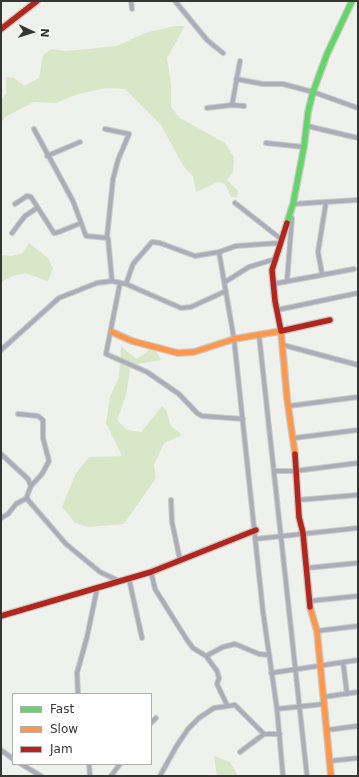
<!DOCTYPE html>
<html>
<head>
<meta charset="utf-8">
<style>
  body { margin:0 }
  #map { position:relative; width:359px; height:777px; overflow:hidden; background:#eff1ec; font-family:"DejaVu Sans",sans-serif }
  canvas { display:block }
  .frame { position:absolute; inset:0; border:2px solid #363734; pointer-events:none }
  .legend { position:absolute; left:12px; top:693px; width:140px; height:72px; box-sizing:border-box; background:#fff; border:1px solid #afafae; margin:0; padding:5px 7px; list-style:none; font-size:12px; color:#363734 }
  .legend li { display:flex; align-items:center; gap:8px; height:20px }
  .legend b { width:20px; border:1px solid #afafae }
  .north { position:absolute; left:12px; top:12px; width:40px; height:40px; -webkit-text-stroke:3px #fff; paint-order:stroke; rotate:94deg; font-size:11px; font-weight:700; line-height:16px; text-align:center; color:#363734 }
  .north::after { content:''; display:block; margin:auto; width:14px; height:18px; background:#363734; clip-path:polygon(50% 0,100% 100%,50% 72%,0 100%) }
</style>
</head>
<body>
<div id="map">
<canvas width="359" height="777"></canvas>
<div class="frame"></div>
<ul class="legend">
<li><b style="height:5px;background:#63d668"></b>Fast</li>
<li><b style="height:5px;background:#ff974d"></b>Slow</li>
<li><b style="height:5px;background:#b3261e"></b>Jam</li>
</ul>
<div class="north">N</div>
</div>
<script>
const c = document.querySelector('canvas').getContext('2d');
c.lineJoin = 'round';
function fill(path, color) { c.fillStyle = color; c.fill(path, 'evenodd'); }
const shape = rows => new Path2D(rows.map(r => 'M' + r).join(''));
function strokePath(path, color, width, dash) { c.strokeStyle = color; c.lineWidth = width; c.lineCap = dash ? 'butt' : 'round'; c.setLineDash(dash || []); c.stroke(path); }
const green = shape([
  [175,26,185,26,167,58,171,85,171,107,180,118,225,143,234,157,233,172,227,180,238,191,237,197,231,197,225,184,218,182,196,192,193,176,184,167,161,125,125,89,106,88,78,94,56,103,34,102,5,117,1,123,1,101,6,94,6,77,14,78,24,86,39,78,43,55,51,49,66,51,117,46,145,33],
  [29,243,48,258,53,269,48,281,25,273,13,276,1,282,1,255,11,256,23,253],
  [152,343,161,360,131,365,126,395,117,420,127,430,141,432,162,406,166,410,171,426,182,435,164,443,154,465,156,478,124,524,88,527,75,523,62,507,76,473,89,457,122,456,106,423,110,397,119,377,121,346,136,359,146,353],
  [214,756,230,762,238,776,217,776]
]);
const street = shape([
  [131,1,132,9],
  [175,1,207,40,223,53],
  [236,79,263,84,283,84,313,92,358,108],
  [232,105,244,106],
  [207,108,232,105,240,61],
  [307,126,358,138],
  [34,129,73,201,86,236,108,238,112,281],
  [105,129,129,134,118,160,113,179,107,237],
  [266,143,304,147],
  [47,156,80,142],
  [235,203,281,239],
  [15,204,27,196,31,197,54,233,59,232,81,223],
  [293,204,358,200],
  [12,233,25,216,37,208],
  [219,252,234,339,263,612,277,709,283,776],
  [322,274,318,252,326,202],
  [287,281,292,218],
  [225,282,249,267,275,259],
  [120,283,106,354,147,372,179,394,197,413,202,416,243,419],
  [126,284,133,264,152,242,160,243,195,256,219,252,236,246,279,243],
  [273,284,354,269],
  [277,310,358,293],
  [259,335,307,776],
  [283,345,358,365],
  [1,350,59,298,97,283,112,281,126,284,181,308,191,307,226,291],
  [289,406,358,397],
  [18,414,38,416,43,420,43,438,49,461,42,474,31,486],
  [294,438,358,430],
  [1,454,28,479,31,486,27,496,28,500,66,544,100,572,119,581],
  [274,471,295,471,358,463],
  [171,500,172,522,180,560],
  [298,500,358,495],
  [1,518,8,514,16,504,27,498],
  [255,539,358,528],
  [307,568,358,563],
  [151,572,155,589,187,640,193,648,206,656,217,671,219,678,217,684,227,705],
  [129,579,142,638],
  [310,601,358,596],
  [317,631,358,626],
  [206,656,223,647,235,644,259,654,269,655],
  [343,662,347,694],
  [271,673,358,660],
  [78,694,77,673,87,637,97,589],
  [323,697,358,692],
  [277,709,324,704],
  [151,723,156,718],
  [327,730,358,726],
  [1,750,13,759],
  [240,752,264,734],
  [330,761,358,758],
  [21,764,41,776],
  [89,764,90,776],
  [111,776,120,764],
  [160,776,176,747,188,729,199,718,214,708,235,705,264,734,280,734]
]);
const fast = shape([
  [287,223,293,204,304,147,308,112,313,92,327,54,352,1]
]);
const slow = shape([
  [112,332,132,341,178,353,194,352,234,339,281,331,287,398,295,454],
  [310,607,317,631,331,776]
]);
const jam = shape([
  [1,29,37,1],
  [287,223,272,270,275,301,281,331,330,320],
  [295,454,299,517,303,533,310,607],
  [1,616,151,572,256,530]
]);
fill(green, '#d9e7c9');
strokePath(street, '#cacbc8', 6);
strokePath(fast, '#cacbc8', 8);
strokePath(slow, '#cacbc8', 8);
strokePath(jam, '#cacbc8', 8);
strokePath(street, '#abaeb9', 4);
strokePath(fast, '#63d668', 5.5);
strokePath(slow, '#ff974d', 5.5);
strokePath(jam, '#b3261e', 5.5);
</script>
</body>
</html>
